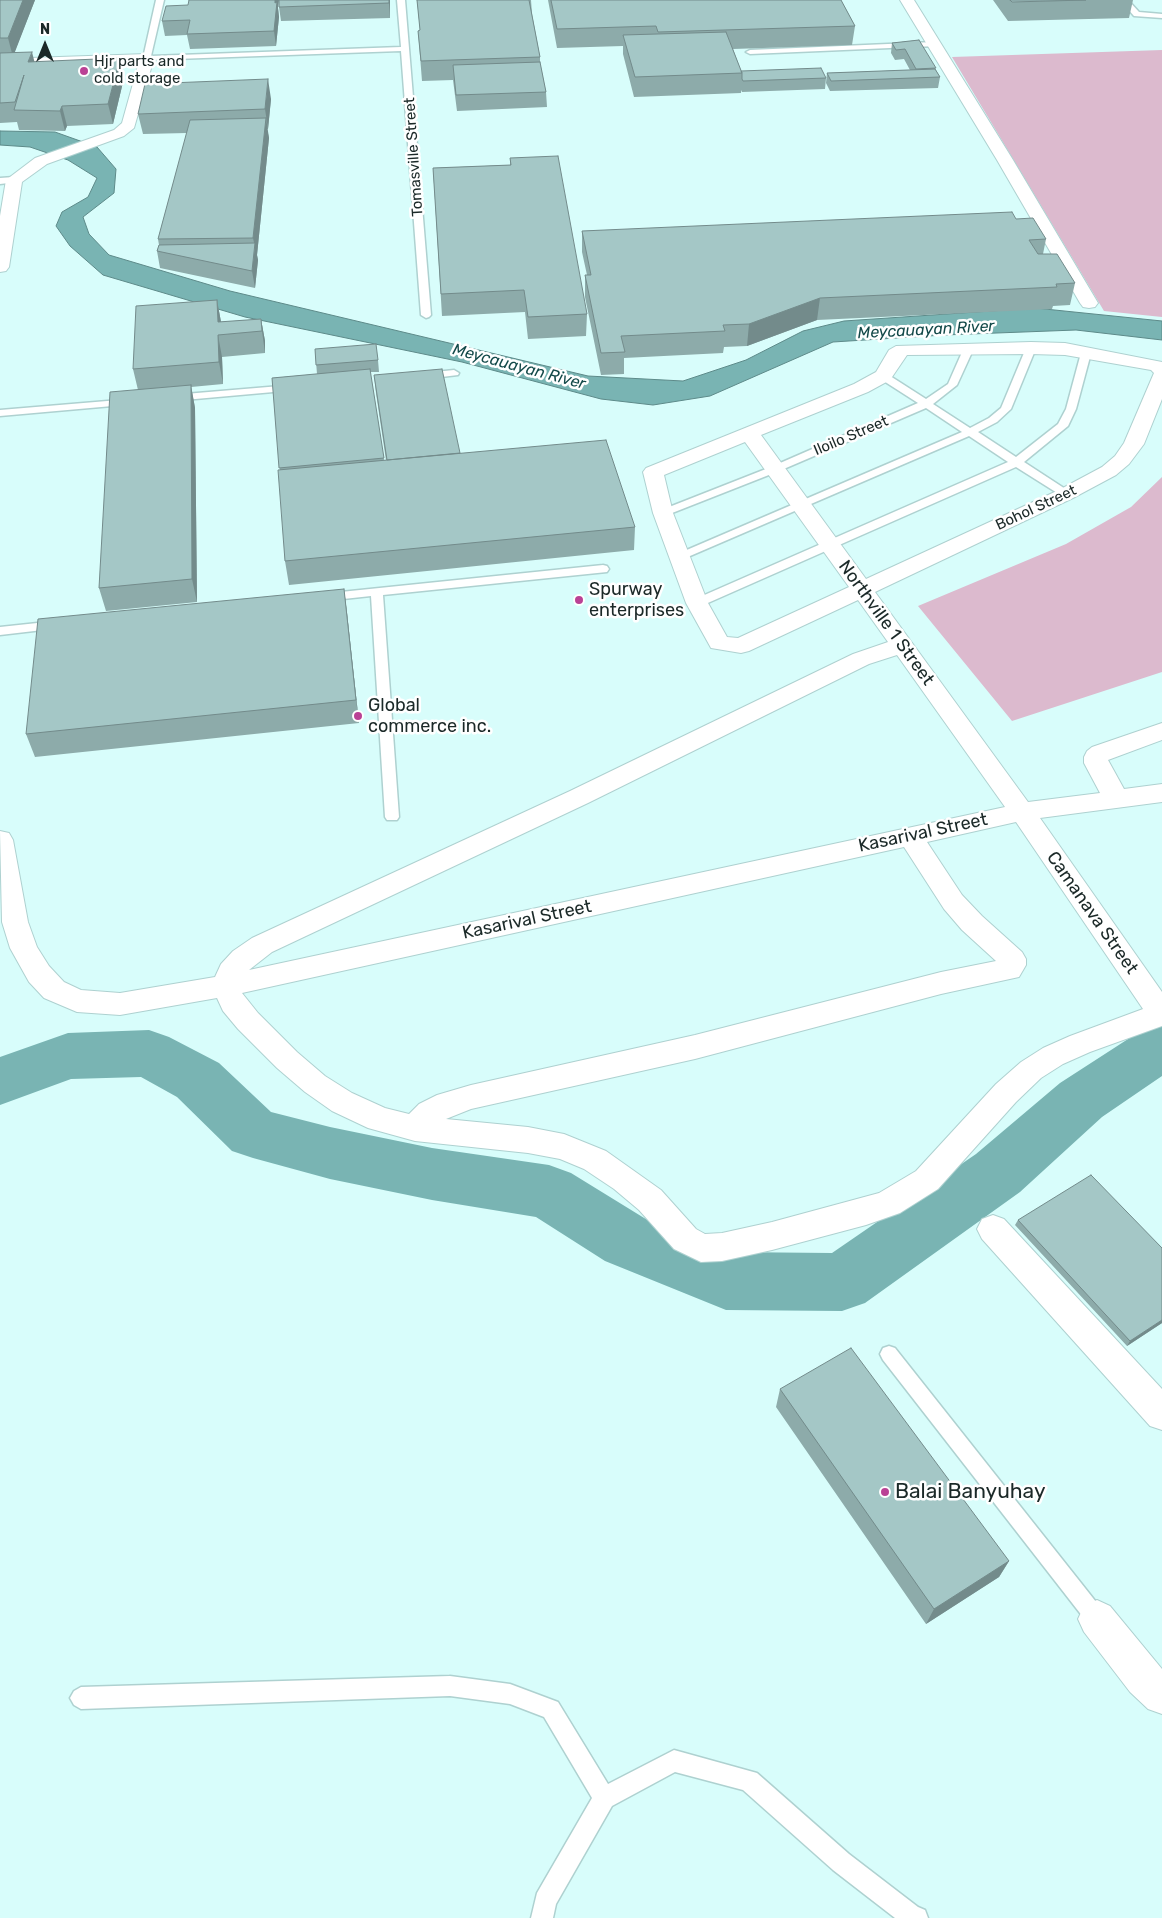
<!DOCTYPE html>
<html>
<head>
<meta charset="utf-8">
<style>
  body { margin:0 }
  #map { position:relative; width:1162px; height:1918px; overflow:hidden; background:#d8fdfb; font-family:Rubik,sans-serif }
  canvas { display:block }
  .north { position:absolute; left:20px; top:20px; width:50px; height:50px; -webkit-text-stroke:4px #fff; paint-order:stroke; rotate:0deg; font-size:14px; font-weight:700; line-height:20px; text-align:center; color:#1b2928 }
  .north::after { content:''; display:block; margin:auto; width:18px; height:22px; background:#1b2928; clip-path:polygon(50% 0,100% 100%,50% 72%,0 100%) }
</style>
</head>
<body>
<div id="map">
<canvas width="1162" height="1918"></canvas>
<div class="north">N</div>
</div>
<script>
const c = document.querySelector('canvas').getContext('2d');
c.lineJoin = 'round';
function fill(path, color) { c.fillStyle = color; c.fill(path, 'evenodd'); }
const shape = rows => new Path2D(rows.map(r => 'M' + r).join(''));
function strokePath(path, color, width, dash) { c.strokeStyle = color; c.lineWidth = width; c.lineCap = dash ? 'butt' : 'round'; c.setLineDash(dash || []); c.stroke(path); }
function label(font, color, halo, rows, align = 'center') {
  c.font = font + ' Rubik,sans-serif'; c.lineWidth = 5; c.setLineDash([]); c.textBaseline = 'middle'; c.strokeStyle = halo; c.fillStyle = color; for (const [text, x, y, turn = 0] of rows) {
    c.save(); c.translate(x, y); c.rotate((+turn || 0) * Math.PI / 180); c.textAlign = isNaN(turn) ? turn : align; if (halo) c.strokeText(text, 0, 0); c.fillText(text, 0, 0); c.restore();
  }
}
const green = shape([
  [1162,50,1162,317,1104,311,952,57],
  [1162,477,1162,672,1012,721,918,606,1066,544,1131,507]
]);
const water = shape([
  [0,131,55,132,97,147,116,169,114,193,83,217,89,234,109,255,230,291,588,376,683,381,746,360,803,331,844,321,1035,308,1162,321,1162,340,1076,330,944,335,833,342,710,396,653,405,601,399,462,362,245,317,103,275,70,246,56,226,62,212,88,197,97,178,68,160,30,147,0,145,0,131]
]);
const river = shape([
  [1162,1023,1162,1076,1102,1117,1020,1192,865,1303,842,1311,726,1310,605,1261,536,1217,432,1200,330,1179,253,1158,232,1151,177,1097,141,1077,71,1079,0,1105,0,1057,68,1033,149,1030,169,1037,219,1063,271,1112,330,1127,432,1148,549,1165,571,1173,649,1221,727,1252,832,1253,976,1154,1060,1083,1142,1030,1162,1023]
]);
const service = shape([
  [156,0,164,0,151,56,401,47,397,0,405,0,431,315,429,317,426,318,421,315,401,51,147,60,143,58,156,0],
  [1120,0,1128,0,1139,12,1162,14,1162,18,1134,16,1120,0],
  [934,42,937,42,937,46,750,54,746,52,750,50,934,42],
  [14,177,17,178,17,182,0,184,0,178,14,177],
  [1031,345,1036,348,1011,409,997,422,978,432,1016,457,1058,424,1066,409,1081,353,1082,351,1090,351,1091,353,1076,409,1068,426,1024,462,1070,492,1072,494,1070,496,1062,496,1016,467,701,606,693,606,691,603,693,600,1008,462,969,436,683,559,675,559,673,557,675,555,962,432,926,408,779,471,667,515,659,515,657,513,659,511,771,467,918,403,879,378,878,376,879,374,887,374,926,399,948,384,963,350,968,347,973,350,957,385,933,404,970,428,989,418,1001,408,1026,348,1031,345],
  [454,370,459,373,458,375,425,379,420,376,425,373,454,370],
  [292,385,296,386,297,388,296,390,173,401,168,398,173,395,292,385],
  [131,399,136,402,135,404,0,416,0,410,131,399],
  [603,565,607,566,609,569,607,572,383,595,399,817,397,820,387,820,385,817,371,596,325,601,321,600,319,597,321,594,603,565],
  [56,621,62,625,60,628,0,635,0,627,56,621],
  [889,1346,895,1348,1104,1612,1107,1619,1104,1626,1097,1629,1090,1626,883,1360,880,1354,883,1348,889,1346],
  [450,1676,510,1684,558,1702,608,1784,674,1750,757,1773,849,1854,918,1907,925,1910,928,1918,895,1918,833,1870,743,1790,675,1772,612,1806,556,1904,553,1918,531,1918,537,1893,592,1798,544,1717,510,1704,450,1696,81,1709,74,1705,70,1698,74,1691,81,1687,450,1676]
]);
const minor = shape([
  [900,0,914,0,1013,160,1098,303,1095,307,1089,308,1083,307,1080,303,997,160,900,0],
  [147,54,154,58,134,128,124,136,47,164,22,182,9,267,6,271,0,272,0,216,6,180,35,158,114,130,122,123,139,62,0,67,0,59,147,54],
  [1031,342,1065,343,1162,362,1162,399,1144,444,1129,464,1116,475,1073,498,875,592,1028,802,1100,793,1084,763,1084,757,1087,751,1092,747,1162,723,1162,740,1108,760,1124,789,1162,784,1162,802,1040,818,1162,992,1162,1026,1090,1052,1063,1064,1041,1078,1016,1102,938,1189,900,1213,866,1225,772,1250,722,1261,701,1262,674,1249,639,1210,614,1189,584,1169,560,1159,528,1153,415,1141,368,1128,332,1111,305,1092,277,1068,238,1029,223,1011,217,998,120,1015,77,1012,44,998,29,982,10,948,2,922,0,831,9,833,13,840,28,922,37,947,49,966,64,982,81,990,120,993,215,977,221,964,233,951,252,938,570,791,853,654,888,642,858,600,749,651,741,653,711,648,686,603,653,513,643,472,646,468,854,384,876,372,889,350,896,346,1031,342],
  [1031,354,1065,355,1151,370,1154,373,1124,443,1115,456,1102,467,1059,490,866,579,761,435,868,392,890,380,907,355,1031,354],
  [745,442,849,587,738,638,727,637,708,603,673,513,664,475,745,442],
  [897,655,1005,807,249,970,272,952,588,803,869,664,897,655],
  [1016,822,1143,1009,1070,1036,1043,1048,1021,1062,996,1084,916,1171,879,1193,772,1222,722,1233,705,1234,696,1229,661,1190,606,1151,564,1134,528,1127,446,1119,471,1109,695,1059,941,994,1019,977,1026,965,1026,959,1022,952,982,916,962,895,927,842,1016,822],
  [904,847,944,909,962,930,996,961,941,972,695,1035,471,1085,437,1095,419,1104,409,1114,385,1108,352,1093,325,1076,297,1052,258,1013,242,993,904,847],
  [993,1215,1004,1219,1162,1389,1162,1430,1150,1426,982,1239,977,1229,982,1219,993,1215],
  [1097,1600,1110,1606,1162,1669,1162,1714,1148,1709,1130,1692,1084,1632,1078,1619,1084,1606,1097,1600]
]);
const wall = shape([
  [0,0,35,0,14,53,34,62,124,78,113,124,67,126,65,131,19,130,17,122,0,123],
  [390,0,390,18,281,21,279,7],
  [417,0,531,0,532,14,540,57,540,62,546,92,547,107,457,111,453,80,422,81,418,31,420,30],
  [548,0,841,0,855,26,852,45,733,49,741,71,826,78,825,89,742,92,741,90,741,93,634,97,623,54,623,46,557,48],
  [993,0,1133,0,1129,18,1008,21],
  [278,8,279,17,276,46,190,49,187,35,165,36,162,21],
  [919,40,940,77,938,88,830,91,826,83,827,73,910,70,904,59,895,60,891,53,892,43],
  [271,99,268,129,267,129,269,138,257,255,258,260,255,288,160,268,157,251,159,245,158,239,187,133,143,134,138,114],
  [510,158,587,314,586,336,528,339,525,312,442,316,433,168,510,165],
  [1016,219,1046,239,1043,254,1075,283,1070,305,1053,306,1052,309,817,320,747,346,724,347,723,353,624,358,624,374,601,375,585,297,585,275,587,275,582,252,582,231],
  [217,300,221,322,261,319,265,341,265,353,222,357,223,384,191,387,195,408,197,602,106,611,99,588,138,390,133,369],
  [315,349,378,360,379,372,370,372,384,460,386,460,376,393,374,375,460,453,635,527,634,550,289,585,285,561,280,470,272,378,317,374],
  [344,589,347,613,359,723,35,757,26,734],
  [1018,1220,1162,1248,1162,1323,1127,1346,1015,1225],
  [780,1389,1009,1561,999,1577,926,1624,776,1407]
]);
const shadedWall = shape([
  [23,0,35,0,13,57,8,38],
  [275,0,279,0,278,8,279,17,276,46,274,31],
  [389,0,390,0,390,18,389,3],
  [32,52,37,72,28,62],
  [120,58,124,78,113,124,108,104],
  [268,79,271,99,268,129,265,109],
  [62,106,67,126,65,131,60,111],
  [266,118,269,138,257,255,258,260,255,288,252,271,255,247,253,238],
  [820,298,817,320,747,346,749,324],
  [217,300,221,322,218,322],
  [261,319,265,341,265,353,262,331],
  [218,335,222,357,223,384,219,362],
  [191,385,195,408,197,602,192,579],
  [344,589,347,613,359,723,356,700],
  [1162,1320,1162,1323,1127,1346,1130,1341],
  [1009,1561,999,1577,926,1624,934,1609]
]);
const building = shape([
  [0,0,23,0,8,38,0,38,0,0],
  [189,0,275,0,275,3,277,2,274,31,187,34,190,20,162,21,166,6,188,5,189,0],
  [279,0,389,0,389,3,279,7,279,0],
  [417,0,529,0,540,57,421,61,418,31,420,30,417,0],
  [551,0,841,0,855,26,658,32,656,26,557,29,551,0],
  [1010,0,1086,0,1012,2,1010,0],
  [726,32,742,73,635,77,623,35,726,32],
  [919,40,936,68,916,69,905,49,896,50,892,43,919,40],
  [32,52,28,62,120,58,108,104,62,106,60,111,14,110,24,75,15,102,0,103,0,53,32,52],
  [540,62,546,92,456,95,453,65,540,62],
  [821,68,826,78,743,81,742,79,742,73,741,71,821,68],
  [935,69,940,77,831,81,827,73,935,69],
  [268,79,265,109,138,114,145,84,268,79],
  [266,118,253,238,158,239,190,120,266,118],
  [558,156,587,314,528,317,524,290,441,294,433,168,511,165,510,158,558,156],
  [1012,212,1016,219,1033,218,1046,239,1029,240,1038,254,1057,254,1075,283,1056,284,1057,287,820,298,749,324,723,325,725,331,621,336,625,352,601,353,585,275,591,275,582,231,1012,212],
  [255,243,252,271,157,251,159,245,255,243],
  [217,300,218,322,261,319,262,331,218,335,219,362,133,369,136,306,217,300],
  [376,344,378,360,316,365,315,349,376,344],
  [370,369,384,458,279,468,272,378,370,369],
  [442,369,460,453,387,460,374,375,442,369],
  [191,385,192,579,99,588,110,392,191,385],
  [606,440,635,527,285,561,278,470,606,440],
  [344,589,356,700,26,734,38,619,344,589],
  [1091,1175,1162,1248,1162,1320,1130,1341,1018,1220,1091,1175],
  [851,1348,1009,1561,934,1609,780,1389,851,1348]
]);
const markers = [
  [84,71,5,"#ba4195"],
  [579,600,5,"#ba4195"],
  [358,716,5,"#ba4195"],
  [885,1492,5,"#ba4195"]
];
const farPoinames = [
  ["Hjr parts and",94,62],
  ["cold storage",94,79]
];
const farStreetnames = [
  ["Tomasville Street",414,157,-94],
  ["Iloilo Street",851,436,-23],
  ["Bohol Street",1036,508,-25]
];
const farWaternames = [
  ["Meycauayan River",926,330,-3],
  ["Meycauayan River",519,367,15]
];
const poiNames = [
  ["Spurway",589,590],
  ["enterprises",589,611],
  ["Global",368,706],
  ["commerce inc.",368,727]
];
const streetNames = [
  ["Northville 1 Street",886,623,54],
  ["Kasarival Street",923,833,-12],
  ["Camanava Street",1092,913,55],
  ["Kasarival Street",527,920,-12]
];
const nearPoinames = [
  ["Balai Banyuhay",895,1492]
];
fill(green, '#dcbace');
fill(water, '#79b4b3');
strokePath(water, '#5d8a89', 1);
fill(river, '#79b4b3');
strokePath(service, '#aed1d0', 3);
strokePath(minor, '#aed1d0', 2);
fill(service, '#fff');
fill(minor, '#fff');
fill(wall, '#8dabaa');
fill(shadedWall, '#738b8b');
fill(building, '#a4c7c6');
strokePath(building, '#738b8b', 1);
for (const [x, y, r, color] of markers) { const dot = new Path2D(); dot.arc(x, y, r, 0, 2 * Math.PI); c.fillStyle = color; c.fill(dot); strokePath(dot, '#fff', 2); }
label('15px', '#1b2928', '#fff', farPoinames, 'left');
label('15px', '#1b2928', '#fff', farStreetnames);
label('italic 16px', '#134949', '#fff', farWaternames);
label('18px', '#1b2928', '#fff', poiNames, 'left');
label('18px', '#1b2928', '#fff', streetNames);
label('21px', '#1b2928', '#fff', nearPoinames, 'left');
</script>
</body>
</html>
